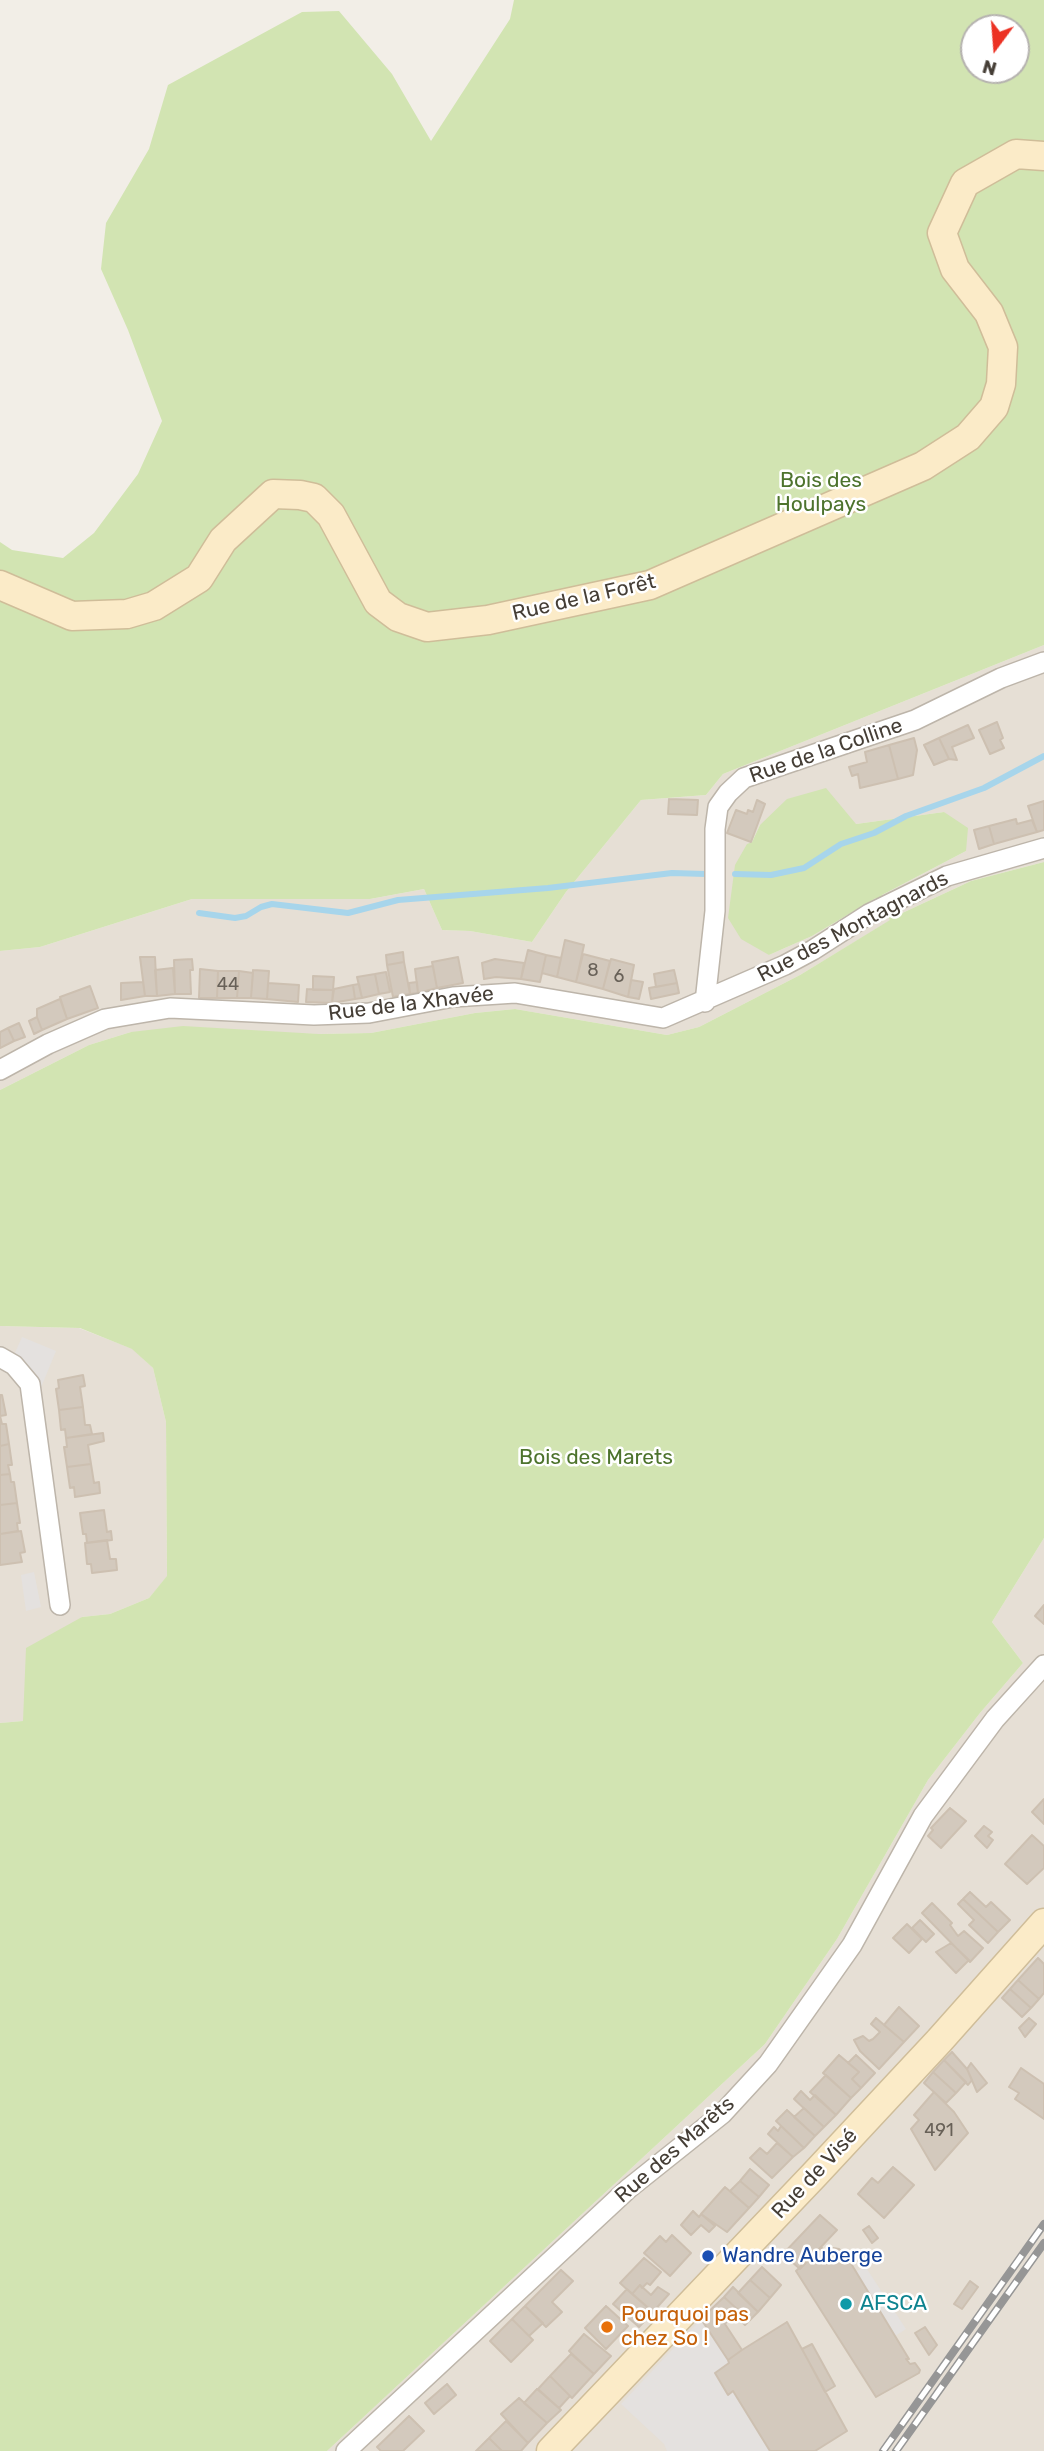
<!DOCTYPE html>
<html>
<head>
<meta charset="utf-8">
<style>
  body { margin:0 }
  #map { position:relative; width:1044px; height:2451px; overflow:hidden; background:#f2eee7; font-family:Rubik,sans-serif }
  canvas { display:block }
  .north { position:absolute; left:960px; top:14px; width:70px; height:70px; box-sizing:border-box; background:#fff; border:2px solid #b5b2af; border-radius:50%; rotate:196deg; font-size:19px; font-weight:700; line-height:28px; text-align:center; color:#453e36 }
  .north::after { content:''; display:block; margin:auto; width:24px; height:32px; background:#ec3224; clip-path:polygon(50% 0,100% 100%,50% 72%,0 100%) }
</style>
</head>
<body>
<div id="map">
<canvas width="1044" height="2451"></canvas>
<div class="north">N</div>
</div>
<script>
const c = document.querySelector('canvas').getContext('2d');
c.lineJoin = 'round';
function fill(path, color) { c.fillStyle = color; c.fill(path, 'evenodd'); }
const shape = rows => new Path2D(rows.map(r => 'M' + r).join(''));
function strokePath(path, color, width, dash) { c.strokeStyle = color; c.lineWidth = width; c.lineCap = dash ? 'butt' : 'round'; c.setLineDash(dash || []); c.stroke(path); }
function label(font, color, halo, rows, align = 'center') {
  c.font = font + ' Rubik,sans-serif'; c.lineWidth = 5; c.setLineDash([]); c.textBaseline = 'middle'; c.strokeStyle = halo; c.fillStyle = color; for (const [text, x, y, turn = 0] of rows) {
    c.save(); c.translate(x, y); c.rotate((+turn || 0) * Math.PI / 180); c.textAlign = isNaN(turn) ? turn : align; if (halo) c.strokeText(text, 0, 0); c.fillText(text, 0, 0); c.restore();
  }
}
const residential = shape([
  [1044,645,1044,862,971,881,898,915,882,895,966,851,944,812,856,824,760,825,752,842,769,955,812,936,876,898,891,920,800,975,699,1027,667,1035,515,1009,475,1013,371,1033,319,1034,131,1032,89,1045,0,1090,0,951,40,947,192,899,370,899,424,889,442,930,470,931,532,942,566,892,641,800,706,795,723,774],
  [0,1326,79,1328,133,1349,153,1368,166,1422,167,1577,149,1598,110,1614,82,1617,23,1721,0,1723],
  [1044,1538,1044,2451,327,2451,765,2044,837,1939,928,1780,980,1713,1023,1663,992,1622]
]);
const green = shape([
  [514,0,1044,0,1044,645,723,774,706,795,641,800,566,892,532,942,470,931,442,930,424,889,370,899,192,899,40,947,0,951,0,542,12,550,63,558,94,533,138,474,162,421,128,330,101,269,106,223,149,149,168,85,302,12,339,11,392,74,431,141,510,19],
  [974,28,1016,28,1016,70,974,70],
  [826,788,856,824,944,812,968,828,966,851,882,895,898,915,971,881,1044,862,1044,1538,992,1622,1023,1663,980,1713,928,1780,837,1939,765,2044,327,2451,0,2451,0,1723,23,1721,26,1648,82,1617,110,1614,149,1598,167,1576,166,1422,153,1368,132,1349,80,1328,0,1326,0,1090,89,1045,131,1032,183,1026,319,1034,371,1033,475,1013,515,1009,667,1035,699,1027,800,975,890,920,876,898,812,936,769,955,741,939,728,918,735,865,747,844,752,842,760,825,787,799]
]);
const parking = shape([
  [22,1337,56,1351,40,1390,39,1382,31,1369,14,1355],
  [34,1572,41,1607,26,1611,21,1575],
  [865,2266,906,2329,895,2336,856,2272],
  [701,2319,729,2363,715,2373,728,2395,733,2391,770,2451,667,2451,664,2444,621,2404]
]);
const stream = shape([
  [735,874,771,875,804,868,841,844,874,833,906,816,984,788,1044,756],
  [199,913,235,918,246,916,261,907,272,904,348,913,398,900,548,888,672,873,706,874]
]);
const building = shape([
  [997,722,1003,738,1000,740,1004,748,990,754,979,730,997,722],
  [968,725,974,738,952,747,957,760,949,759,939,738,968,725],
  [914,738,917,750,913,775,898,779,889,745,914,738],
  [939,738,949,759,934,765,924,745,939,738],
  [889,745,898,779,860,788,858,774,852,776,849,767,867,762,865,752,889,745],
  [669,799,698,800,697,815,668,814,669,799],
  [757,800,765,804,751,842,727,833,736,810,747,814,748,810,753,812,757,800],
  [1044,801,1044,830,1037,832,1028,806,1044,801],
  [1016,819,1017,824,1032,820,1037,832,994,844,989,826,1016,819],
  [989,826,994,844,979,849,974,830,989,826],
  [565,940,584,945,576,982,557,977,565,940],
  [528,950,546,955,540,982,521,979,528,950],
  [403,952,404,962,387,965,386,955,403,952],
  [583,954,610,961,603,989,576,982,583,954],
  [546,955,561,958,557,977,542,973,546,955],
  [140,957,155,957,157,996,145,996,140,957],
  [458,957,463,983,437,988,432,962,458,957],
  [192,959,193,970,190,970,191,994,175,994,174,960,192,959],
  [495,959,524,963,521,979,496,977,484,979,482,963,495,959],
  [611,959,634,965,628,997,603,989,611,959],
  [404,962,410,994,393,997,387,965,404,962],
  [433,966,437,988,418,993,415,969,433,966],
  [173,968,175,994,157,996,155,970,173,968],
  [200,969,218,971,217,998,199,998,200,969],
  [253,970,269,971,267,999,251,998,253,970],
  [674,970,677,983,656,987,654,974,674,970],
  [218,971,239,971,237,998,217,998,218,971],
  [239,971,253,973,251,998,237,998,239,971],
  [386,972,390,992,379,994,375,974,386,972],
  [375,974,379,994,362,998,357,977,375,974],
  [313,976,334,977,333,990,313,990,313,976],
  [631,980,643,982,639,999,628,997,631,980],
  [143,982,145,996,121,1000,121,983,143,982],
  [417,982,418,993,410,994,409,983,417,982],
  [268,983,299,985,298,1002,267,999,268,983],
  [677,983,679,993,651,999,649,988,677,983],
  [359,984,362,998,355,999,353,985,359,984],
  [353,985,355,999,332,1003,334,989,353,985],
  [90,986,98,1008,67,1019,60,997,90,986],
  [307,989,333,990,332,1003,306,1002,307,989],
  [60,999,67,1019,42,1030,37,1017,37,1009,60,999],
  [37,1017,42,1030,34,1034,29,1021,37,1017],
  [19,1023,25,1037,14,1041,8,1028,19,1023],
  [8,1028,14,1041,0,1048,0,1032,8,1028],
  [83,1375,85,1386,80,1387,83,1407,59,1410,56,1389,59,1388,58,1380,83,1375],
  [0,1395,2,1395,6,1415,0,1416,0,1395],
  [83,1407,85,1425,90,1425,92,1434,66,1438,65,1429,61,1430,59,1410,83,1407],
  [0,1416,2,1424,6,1424,9,1444,0,1446,0,1416],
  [103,1433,104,1441,88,1445,91,1464,67,1467,64,1447,67,1447,66,1438,103,1433],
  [9,1444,12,1465,8,1465,10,1474,0,1475,0,1446,9,1444],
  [91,1464,94,1483,99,1482,100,1493,75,1497,74,1487,70,1488,67,1467,91,1464],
  [10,1474,11,1482,14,1482,17,1503,0,1505,0,1475,10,1474],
  [17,1503,20,1523,17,1523,18,1531,0,1534,0,1505,17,1503],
  [104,1510,107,1532,111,1531,112,1540,87,1543,86,1534,83,1534,80,1513,104,1510],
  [21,1531,25,1552,20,1553,22,1562,0,1565,0,1534,21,1531],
  [107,1540,110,1559,116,1559,117,1570,92,1573,91,1564,87,1564,85,1543,107,1540],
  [1044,1605,1044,1624,1035,1616,1044,1605],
  [1044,1799,1044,1824,1032,1812,1044,1799],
  [950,1808,966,1821,941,1848,928,1836,933,1830,931,1828,950,1808],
  [984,1826,992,1832,988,1836,993,1840,987,1848,975,1836,984,1826],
  [1032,1835,1044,1846,1044,1868,1027,1884,1005,1864,1032,1835],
  [970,1892,986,1907,991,1902,1010,1920,998,1932,963,1899,970,1892],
  [963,1899,998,1932,988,1943,969,1925,974,1920,958,1904,963,1899],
  [932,1903,952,1923,950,1925,958,1936,964,1931,983,1948,970,1962,922,1913,932,1903],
  [920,1920,934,1934,926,1942,912,1928,920,1920],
  [907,1924,922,1939,909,1953,893,1938,907,1924],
  [951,1943,969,1960,956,1973,936,1952,951,1943],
  [1038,1958,1044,1964,1044,1993,1039,1999,1018,1980,1038,1958],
  [1018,1980,1039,1999,1031,2008,1010,1989,1018,1980],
  [1010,1989,1031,2008,1022,2017,1002,1998,1010,1989],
  [899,2007,919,2026,904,2042,884,2025,899,2007],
  [876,2018,904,2042,879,2069,860,2051,854,2040,863,2036,869,2041,873,2039,880,2032,871,2024,876,2018],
  [1029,2018,1036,2024,1025,2037,1019,2028,1029,2018],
  [952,2052,967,2069,972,2080,968,2085,944,2060,952,2052],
  [839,2055,859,2072,852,2079,861,2088,851,2098,823,2073,839,2055],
  [856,2055,875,2073,861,2088,852,2079,859,2072,848,2063,856,2055],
  [944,2060,966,2082,956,2093,933,2072,944,2060],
  [971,2063,987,2083,977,2092,967,2069,971,2063],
  [1021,2068,1044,2084,1044,2119,1015,2099,1019,2093,1009,2087,1021,2068],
  [933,2072,956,2093,946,2103,924,2083,933,2072],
  [826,2075,851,2098,836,2115,810,2092,826,2075],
  [801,2091,810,2100,815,2095,836,2115,824,2127,794,2099,801,2091],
  [934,2092,954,2112,968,2133,935,2170,911,2129,919,2120,914,2115,934,2092],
  [804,2108,824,2127,815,2136,794,2117,804,2108],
  [787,2110,815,2136,804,2148,776,2121,787,2110],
  [781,2126,804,2148,793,2157,768,2134,774,2127,778,2131,781,2126],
  [777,2143,793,2157,772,2178,750,2158,760,2148,767,2154,777,2143],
  [893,2167,914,2185,884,2218,858,2194,872,2178,878,2183,893,2167],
  [750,2169,769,2185,759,2197,740,2181,750,2169],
  [740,2181,759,2197,749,2208,730,2191,740,2181],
  [725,2187,749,2208,727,2232,701,2214,725,2187],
  [693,2211,699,2217,701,2214,715,2226,709,2232,701,2225,691,2235,681,2225,693,2211],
  [820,2215,837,2230,800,2269,783,2254,820,2215],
  [869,2226,878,2238,872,2243,863,2230,869,2226],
  [672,2235,691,2253,670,2276,644,2253,660,2236,666,2242,672,2235],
  [821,2247,827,2254,833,2248,839,2249,847,2257,909,2359,906,2359,910,2364,915,2363,920,2370,919,2373,876,2397,796,2271,821,2247],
  [644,2258,661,2272,650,2285,647,2283,642,2288,640,2285,632,2294,620,2283,644,2258],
  [762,2267,781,2285,770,2298,750,2280,762,2267],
  [561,2270,573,2281,552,2302,562,2312,546,2327,525,2306,561,2270],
  [750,2280,770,2298,758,2312,738,2293,750,2280],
  [970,2281,978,2287,962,2309,954,2304,970,2281],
  [640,2285,651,2295,658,2287,669,2294,653,2312,632,2294,640,2285],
  [733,2287,758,2312,745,2325,734,2314,737,2309,724,2297,733,2287],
  [627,2289,653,2312,639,2327,613,2304,627,2289],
  [724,2297,737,2309,725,2324,742,2350,728,2360,701,2319,724,2297],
  [525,2306,543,2323,529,2336,512,2319,525,2306],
  [606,2306,628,2326,606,2349,585,2328,606,2306],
  [512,2319,533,2340,511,2362,490,2341,512,2319],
  [787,2322,847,2431,815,2451,770,2451,733,2391,728,2395,715,2373,729,2363,728,2360,742,2350,787,2322],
  [925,2327,937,2345,929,2355,915,2333,925,2327],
  [584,2334,611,2356,594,2374,569,2351,584,2334],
  [812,2344,835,2386,825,2392,802,2349,812,2344],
  [571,2354,594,2374,572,2398,550,2376,571,2354],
  [550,2376,570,2396,559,2408,538,2389,550,2376],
  [447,2384,456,2395,434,2414,425,2403,447,2384],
  [537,2389,561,2410,547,2423,524,2403,537,2389],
  [519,2398,547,2423,528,2443,501,2414,519,2398],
  [409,2416,424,2431,403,2451,381,2451,377,2447,409,2416],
  [506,2421,528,2443,521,2451,502,2451,489,2438,506,2421],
  [489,2438,502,2451,476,2451,489,2438]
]);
const street = shape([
  [705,1002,715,911,715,829,718,807,728,793,744,778,915,720,1001,678,1044,662],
  [0,1070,48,1044,105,1019,170,1008,314,1015,369,1013,453,997,515,993,663,1018,785,965,813,950,869,914,947,876,1044,848],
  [0,1357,14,1365,30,1384,60,1605],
  [346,2451,628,2189,722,2114,768,2064,852,1945,923,1816,995,1719,1044,1665]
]);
const secondary = shape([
  [0,585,72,616,127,614,154,606,199,578,223,540,273,494,300,495,314,498,331,515,378,602,398,617,427,627,488,620,650,585,923,466,968,437,994,407,1001,384,1003,347,989,313,955,269,942,233,965,183,1016,154,1044,156],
  [551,2451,815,2174,939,2041,1044,1923]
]);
const rail = shape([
  [883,2451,1044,2224],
  [896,2451,1044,2243]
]);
const markers = [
  [708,2256,7,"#1a4fb4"],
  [846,2304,7,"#0f9aa8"],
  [607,2327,7,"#e8710a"]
];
const numberNames = [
  ["8",593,971],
  ["6",619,977],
  ["44",228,985],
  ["491",939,2131]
];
const parkNames = [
  ["Bois des",821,481],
  ["Houlpays",821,505],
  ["Bois des Marets",596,1458]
];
const streetNames = [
  ["Rue de la Forêt",584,598,-13],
  ["Rue de la Colline",826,751,-19],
  ["Rue des Montagnards",853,927,-28],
  ["Rue de la Xhavée",411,1004,-7],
  ["Rue des Marêts",675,2150,-41],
  ["Rue de Visé",815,2174,-47]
];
const transitNames = [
  ["Wandre Auberge",722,2256]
];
const cultureNames = [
  ["AFSCA",860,2304]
];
const foodNames = [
  ["Pourquoi pas",621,2315],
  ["chez So !",621,2339]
];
fill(residential, '#e6dfd5');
fill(green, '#d2e4b2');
fill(parking, '#e4e1df');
strokePath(stream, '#a7d5eb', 6);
fill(building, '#d3c9bd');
strokePath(building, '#cdc0b1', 2);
strokePath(street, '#bdb5aa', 22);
strokePath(secondary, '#cfbd99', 31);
strokePath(street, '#fff', 19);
strokePath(secondary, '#fbebc8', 28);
strokePath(rail, '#969696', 8);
strokePath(rail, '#fff', 5, [16]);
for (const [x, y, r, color] of markers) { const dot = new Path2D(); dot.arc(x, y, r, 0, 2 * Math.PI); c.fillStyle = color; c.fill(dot); strokePath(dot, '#fff', 2.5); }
label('18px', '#686158', null, numberNames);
label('21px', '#4d732d', '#fff', parkNames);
label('21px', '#453e36', '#fff', streetNames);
label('21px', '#164399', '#fff', transitNames, 'left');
label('21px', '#0d838f', '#fff', cultureNames, 'left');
label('21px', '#c56008', '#fff', foodNames, 'left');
</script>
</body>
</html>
